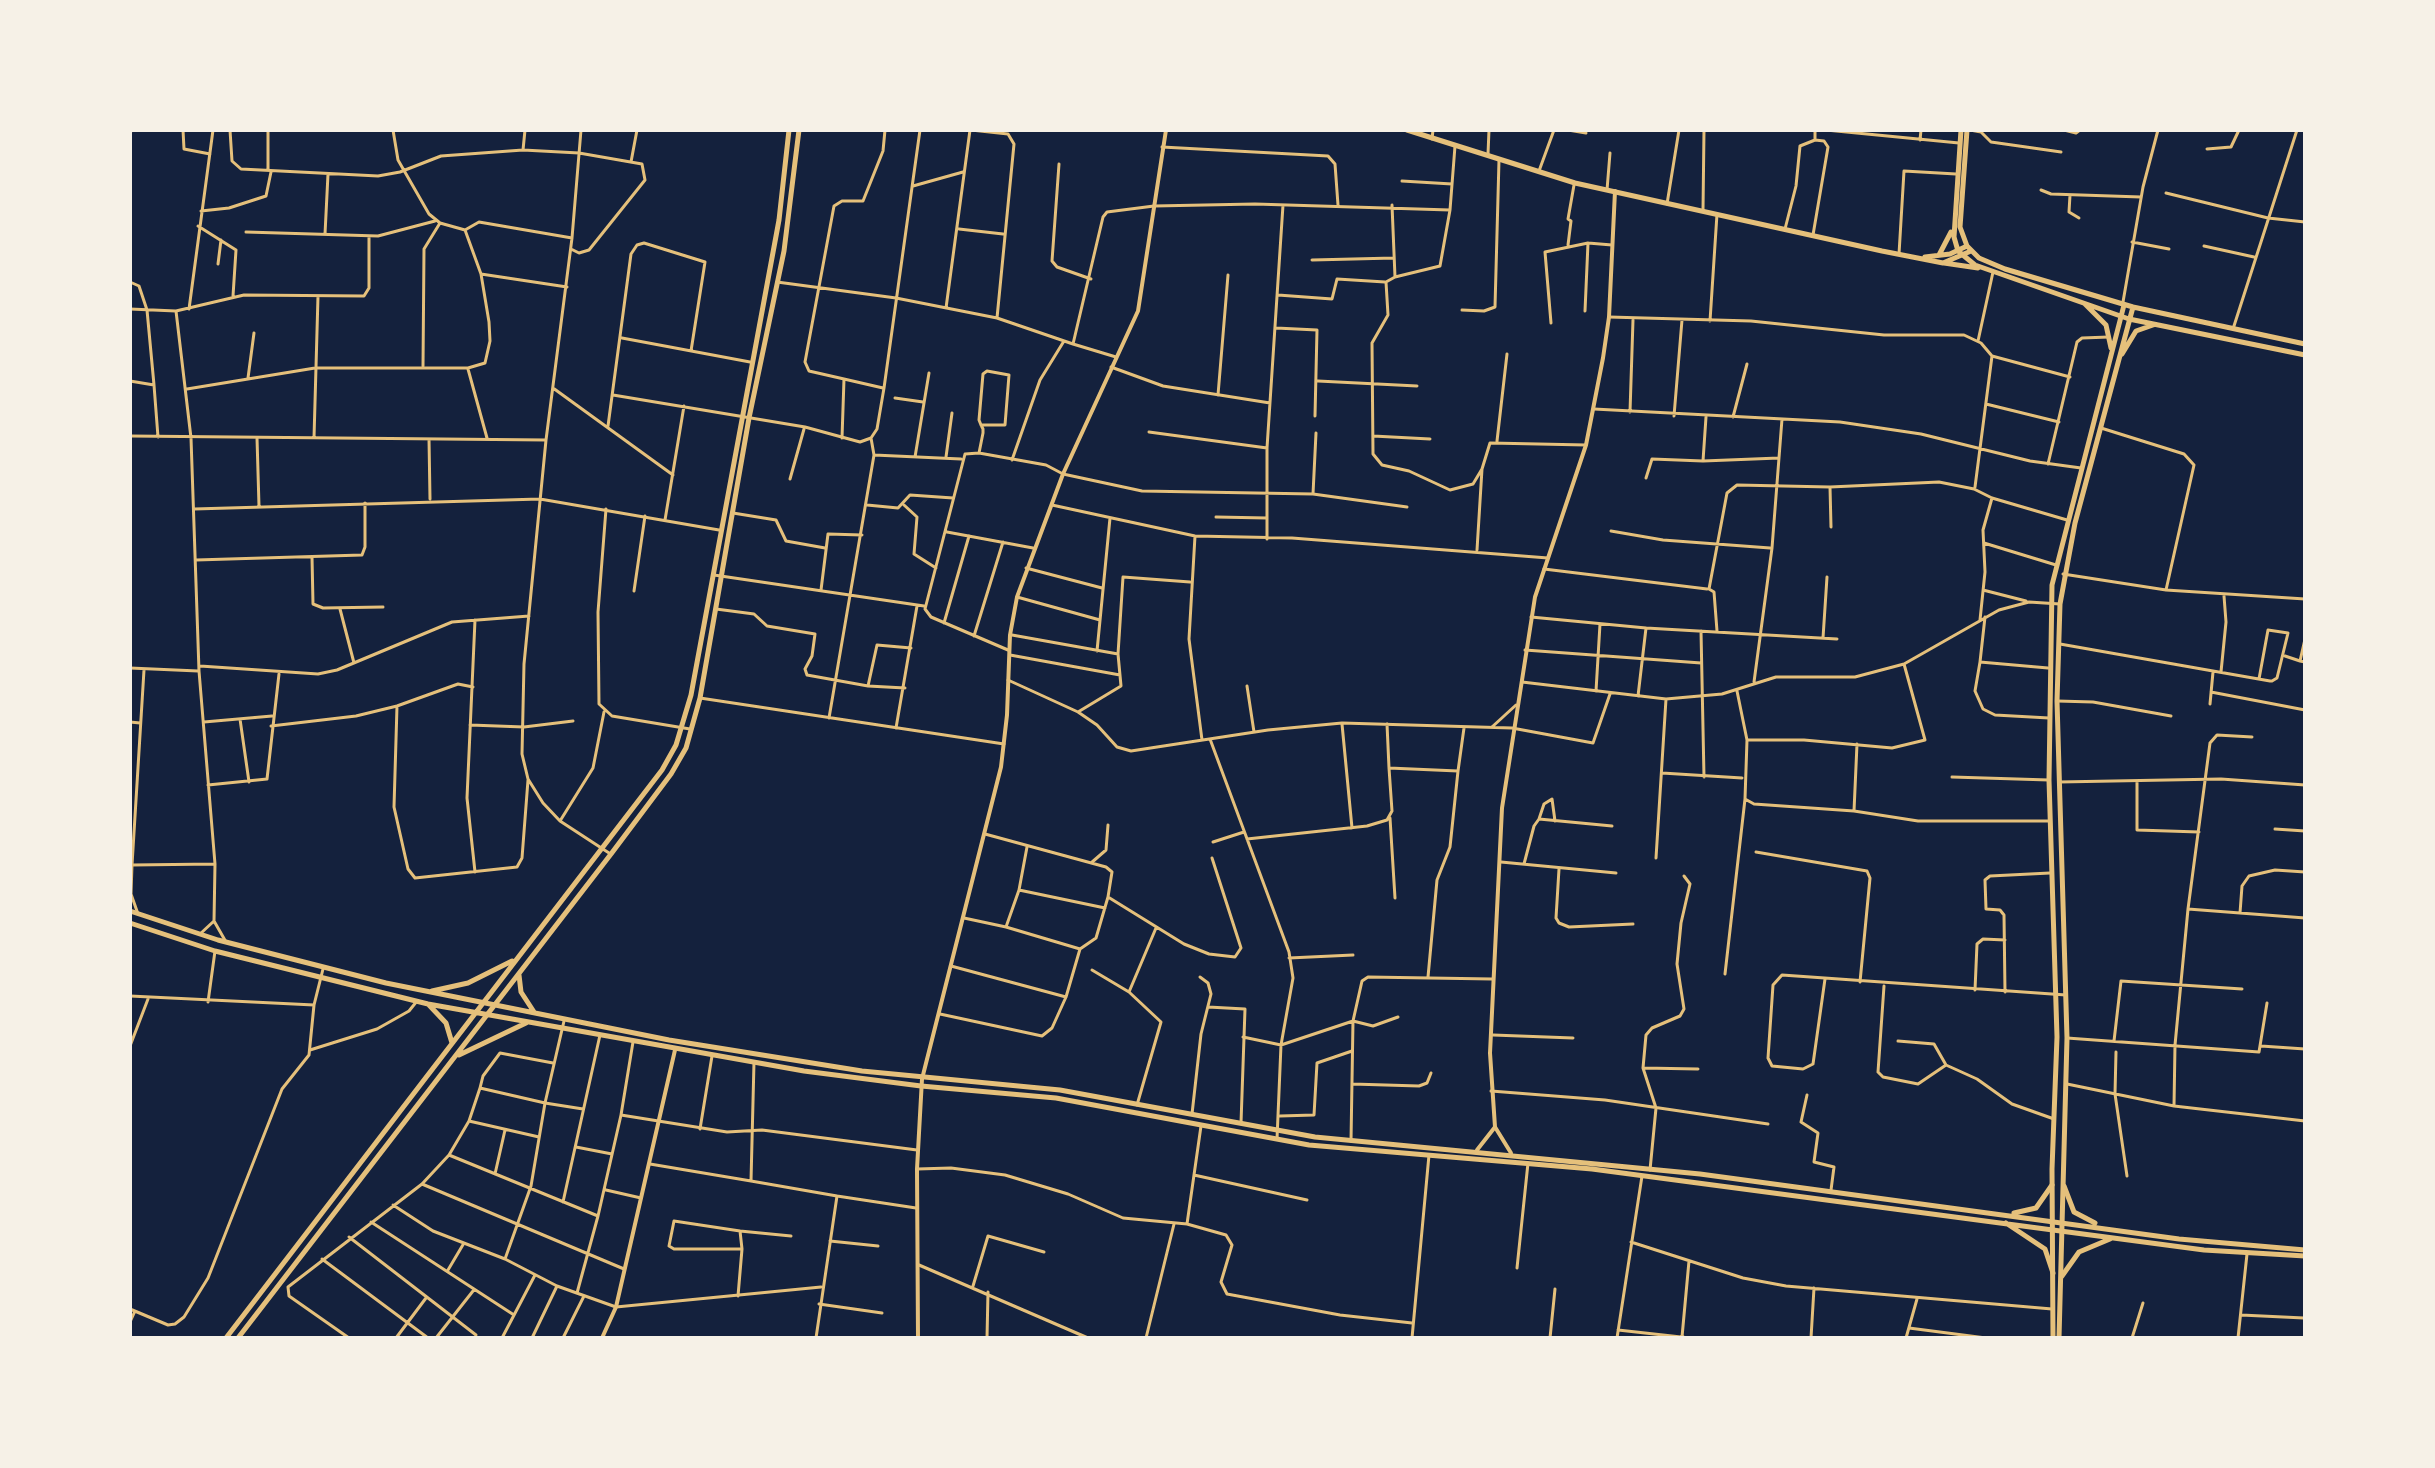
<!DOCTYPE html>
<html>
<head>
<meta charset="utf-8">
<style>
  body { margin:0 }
  #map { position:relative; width:2435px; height:1468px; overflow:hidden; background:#14213d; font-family:Karla,sans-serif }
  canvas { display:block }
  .frame { position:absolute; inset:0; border:132px solid #f6f1e7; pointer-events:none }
</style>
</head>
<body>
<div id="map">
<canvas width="2435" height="1468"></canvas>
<div class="frame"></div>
</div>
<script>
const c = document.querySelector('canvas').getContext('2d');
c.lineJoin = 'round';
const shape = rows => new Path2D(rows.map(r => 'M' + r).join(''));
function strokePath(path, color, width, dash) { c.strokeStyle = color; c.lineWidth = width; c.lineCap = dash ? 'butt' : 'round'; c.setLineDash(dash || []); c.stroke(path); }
const minor = shape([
  [183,130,184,149,210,154],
  [230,130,232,161,241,169,378,176,400,172,441,156,523,150,579,153,642,164,645,180,589,250,579,253,571,249],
  [268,130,268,170],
  [581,130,572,238,546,440,524,664,522,754,528,779,543,803,560,821,609,853],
  [1568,130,1586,133],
  [1826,130,1959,143],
  [1970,130,1981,132,1991,142,2061,152],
  [2064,130,2076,133,2080,130],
  [130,136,131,130],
  [1432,139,1433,130],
  [1920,140,1921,130],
  [1162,147,1328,156,1335,164,1338,205],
  [2207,149,2231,147,2239,130],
  [523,150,525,130],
  [1488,154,1489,130],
  [631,162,637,130],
  [1059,164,1052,261,1057,267,1091,279],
  [1539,171,1554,130],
  [1402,181,1452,184],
  [913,186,963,172],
  [1607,190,1610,153],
  [2041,190,2051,194,2141,197],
  [2166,193,2268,218,2305,222],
  [2070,195,2069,212,2079,218],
  [1667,204,1679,130],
  [1392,205,1395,277,1386,282,1388,315,1372,343,1373,454,1382,465,1409,471,1450,490,1473,484,1482,469],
  [1703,210,1704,130],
  [201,211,229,208,266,196,271,172],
  [198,226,236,250,233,296],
  [959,229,1003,234],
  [1785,229,1796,186,1800,146,1815,140,1815,130],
  [465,230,479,222,572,238],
  [246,232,378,236,435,221],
  [325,234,328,174],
  [1813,235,1828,147,1824,141,1815,140],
  [2132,242,2169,249],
  [1588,243,1612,245],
  [1568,245,1571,221,1568,219,1574,185],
  [2204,246,2254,257],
  [1899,254,1904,171,1956,174],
  [1312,260,1394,258],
  [218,264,221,240],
  [481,274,567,287],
  [1395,277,1440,266,1450,210],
  [130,282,139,286,147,310,154,385],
  [777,282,896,298,997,318,1014,144,1008,134,971,130],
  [1278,295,1332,299,1337,279,1385,282],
  [2123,302,2143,187,2158,130],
  [946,308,970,130],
  [130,309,176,311,244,295,364,296,369,288,369,236],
  [189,309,213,130],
  [1462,310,1484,311,1495,307,1499,160],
  [176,311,191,438,199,671,215,864,214,921,226,942],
  [1609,317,1751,321,1884,335,1964,335,1981,343,1992,356,2070,377],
  [997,318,1073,344],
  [1710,321,1717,214],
  [1551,323,1545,252,1588,243,1585,311],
  [1276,328,1317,330,1315,416],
  [2233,329,2297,130],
  [622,338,750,362],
  [1978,341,1993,272],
  [1116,357,1073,344,1103,217,1107,212,1154,206,1255,204,1450,210,1455,146],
  [423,366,424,249,440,223],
  [1111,367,1163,386,1270,403],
  [468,369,487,438],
  [248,378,254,333],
  [844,379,883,388],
  [130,381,154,385,158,437],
  [1318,381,1417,386],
  [553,388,673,475],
  [187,389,315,368,468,368,485,363,490,341,489,322,481,274,465,230,440,223,429,214,398,160,393,130],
  [613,395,805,427,860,442,871,438,877,429,884,388,920,130],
  [1218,395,1228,275],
  [895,398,923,402],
  [1986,404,2059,422],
  [1594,409,1840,422,1921,434,2030,461,2081,468],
  [1630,412,1633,320],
  [1674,416,1682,320],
  [1706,417,1703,461,1779,458],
  [1733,417,1747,364],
  [608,426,631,254,637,245,644,243,705,262,691,351],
  [2101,428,2184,454,2194,465,2166,590],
  [1149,432,1267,448],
  [130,436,546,440],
  [1373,436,1430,439],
  [257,438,259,506],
  [314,438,318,296],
  [842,438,844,379,809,371,805,362,834,206,842,201,863,201,883,151,885,130],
  [429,439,430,499],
  [1497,441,1507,354],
  [979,453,983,433,983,429,981,425,979,420,983,374,987,371,1009,375,1005,425,981,425],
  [874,455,961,459],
  [915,457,929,373],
  [946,457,952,413],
  [1012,460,1040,380,1064,341],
  [2048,464,2077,342,2082,338,2109,337],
  [1646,478,1652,459,1703,461],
  [790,479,804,429],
  [1830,487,1831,527],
  [1975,487,1992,356],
  [1313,494,1316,433],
  [867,505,898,508,910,495,953,498],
  [904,505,917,517,914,554,936,568],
  [1052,505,1195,536,1292,538,1548,558],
  [194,509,540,499,719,530],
  [606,509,598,612,599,704,612,716,690,729],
  [733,513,776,520,786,541,825,548],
  [1216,517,1267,518],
  [665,520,684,406],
  [1611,531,1663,540,1770,548],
  [947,532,1033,548],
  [1195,536,1189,639,1202,740],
  [1267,539,1267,448,1283,205],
  [1984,543,2056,565],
  [1477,550,1482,469,1490,443,1586,445],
  [312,557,313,604,323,608,383,607],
  [196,560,362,555,365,547,365,503],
  [1026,568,1102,588],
  [1544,569,1707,589],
  [2063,574,2166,590,2305,599],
  [714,575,924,606],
  [821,590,828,534,862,535],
  [1983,590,2026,601],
  [634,591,645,516],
  [1017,597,1100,620],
  [340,609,354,663],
  [716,609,754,614,767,626,815,634,812,656,805,669,807,675,868,686,905,688],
  [1531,617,1646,628,1837,639],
  [1985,617,1980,662,2048,668],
  [475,620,467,798,475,872],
  [1980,620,1985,572,1983,530,1992,498],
  [944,623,969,536],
  [1701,631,1704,777],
  [1717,631,1714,592,1709,589,1727,493,1737,485,1830,487,1939,482,1974,489,1992,498,2067,520],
  [1012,635,1118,654],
  [974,636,1003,542],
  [1823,638,1827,577],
  [2305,639,2300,661,2305,662],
  [2060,644,2213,671,2270,681,2272,681,2277,678,2288,633,2268,630,2259,679],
  [1008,650,931,617,925,609,965,454,979,453,1046,465,1063,474,1142,491,1313,494,1407,507],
  [1525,650,1701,663],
  [1097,651,1110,518],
  [1010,655,1120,675],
  [2285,656,2300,661],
  [1980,662,1975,691,1983,709,1995,715,2049,718],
  [1904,664,1925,740,1892,748,1804,740,1747,740,1745,799,1754,804,1854,811,1918,821,2050,821],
  [200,666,318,674,337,670,452,622,529,616],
  [130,668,198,671],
  [2221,672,2226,622,2224,596],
  [1008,680,1078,712,1097,725,1117,747,1131,751,1268,730,1342,723,1512,728,1593,743,1610,694],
  [1522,682,1666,699,1722,694,1776,677,1855,677,1904,664,1999,610,2029,602,2060,604],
  [1754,682,1772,548,1782,419],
  [868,686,877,645,911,648],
  [1247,686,1254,732],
  [1596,691,1600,624],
  [1737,691,1747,740],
  [2211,692,2305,710],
  [1638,696,1646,628],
  [700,698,1004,744],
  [2057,701,2093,702,2171,716],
  [2210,704,2213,672],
  [397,706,394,807,408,869,415,878,517,867,522,858,528,780],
  [1078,712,1121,686,1118,654,1123,577,1190,582],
  [829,718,874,455,871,438],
  [240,719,249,782],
  [130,722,140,723],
  [204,722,272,716],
  [1342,724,1352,828],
  [1387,724,1389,768,1458,771,1450,847,1437,880,1428,977],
  [470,725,524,727,573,721],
  [271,726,356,716,397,706,458,684,473,687],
  [1492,727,1516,705],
  [896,728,917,606],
  [1210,739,1289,952,1293,978,1281,1045,1277,1139],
  [1458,771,1464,728],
  [1662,773,1742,778],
  [1952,777,2049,780],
  [2137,781,2137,830,2199,832],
  [2059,782,2221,779,2305,785],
  [208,785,267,779,279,674],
  [1854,811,1857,744],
  [1390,818,1395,898],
  [1539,819,1544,804,1552,799,1555,821],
  [560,821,593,768,604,712],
  [2275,829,2305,831],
  [985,834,1106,867,1112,872,1108,897,1184,944,1209,954,1235,957,1241,948,1212,858],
  [1247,839,1367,826,1387,820,1392,811,1389,768],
  [1213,842,1244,832],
  [1756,852,1867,871,1870,878,1860,982],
  [1656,858,1666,699],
  [1501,862,1616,873],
  [1091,863,1106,850,1108,825],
  [1524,864,1534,826,1539,819,1612,826],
  [132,865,144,670],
  [1559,869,1556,918,1559,923,1569,927,1633,924],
  [1019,890,1105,908],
  [2188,909,2305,918],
  [2240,913,2242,886,2249,876,2275,870,2305,872],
  [138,914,131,894,132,865,215,864],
  [964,918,1006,927,1019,890,1027,847],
  [1006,927,1080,949,1096,938,1108,897],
  [200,934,214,921],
  [1289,958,1353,955],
  [951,966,1066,997],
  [1092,970,1129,992],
  [1725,974,1745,799],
  [1825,979,1813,1064,1803,1069,1772,1066,1768,1058,1773,985,1782,975,2066,995],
  [1884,986,1878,1072,1883,1077,1918,1084,1946,1065],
  [1975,990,1977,944,1983,939,2005,940],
  [2005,992,2004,915,2000,910,1986,909,1985,880,1990,876,2050,873],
  [130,996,314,1005],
  [208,1002,215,951],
  [1208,1007,1245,1009,1241,1123],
  [940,1014,1042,1036,1052,1028,1066,997,1080,949],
  [1493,1035,1573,1038],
  [1243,1037,1281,1045,1353,1021,1373,1026,1398,1017],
  [2067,1038,2259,1052,2267,1003],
  [1898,1041,1934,1044,1946,1065,1977,1079,2012,1104,2054,1119],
  [2114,1041,2121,981,2242,989],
  [130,1046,148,999],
  [2261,1046,2305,1049],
  [310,1050,377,1029,409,1011,417,1001],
  [2116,1052,2115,1094,2127,1176],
  [1643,1068,1698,1069],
  [1352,1084,1419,1086,1427,1083,1431,1073],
  [2067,1084,2174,1106,2305,1121],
  [480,1088,483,1076,500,1053,553,1063],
  [1491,1091,1605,1100,1768,1124],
  [1807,1095,1801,1122,1818,1133,1814,1162,1834,1167,1831,1190],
  [1137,1105,1161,1022,1129,992,1156,928],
  [2174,1106,2175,1045,2188,909,2210,743,2217,735,2252,737],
  [1192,1114,1201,1034,1211,994,1208,983,1200,977],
  [621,1115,727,1132,762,1130,917,1150],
  [1280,1116,1314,1115,1317,1063,1352,1051],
  [469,1121,539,1137],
  [700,1129,712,1056],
  [1351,1141,1353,1021,1362,981,1368,977,1492,979],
  [576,1147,612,1154],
  [449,1155,598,1216,621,1115,633,1042],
  [650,1164,751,1181,754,1062],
  [917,1169,951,1168,1005,1175,1068,1194,1123,1218,1187,1224,1226,1235,1232,1245,1221,1282,1227,1294,1340,1315,1412,1323],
  [1650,1170,1656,1108,1643,1068,1646,1035,1652,1028,1680,1016,1684,1009,1677,964,1681,923,1690,884,1684,876],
  [495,1174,505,1130],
  [1194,1175,1307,1200],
  [751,1181,837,1196],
  [422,1184,624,1269],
  [606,1190,641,1198],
  [563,1202,600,1035],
  [393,1205,433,1231,505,1259,557,1286,616,1307,821,1287],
  [371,1222,514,1315],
  [1187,1224,1201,1126],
  [740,1231,791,1236],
  [349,1237,476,1335],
  [830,1241,878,1246],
  [1631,1242,1743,1278,1786,1286,2052,1309],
  [322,1259,428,1338],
  [505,1259,531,1186,545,1103,583,1109],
  [919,1265,1088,1338],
  [1517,1268,1528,1163],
  [448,1270,464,1243],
  [973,1286,988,1236,1044,1252],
  [577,1293,598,1216],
  [738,1296,742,1249,740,1231,674,1221,669,1246,674,1249,742,1249],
  [819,1304,882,1313],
  [130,1309,168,1325,175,1324,184,1317,208,1278,282,1089,309,1055,314,1005,323,969],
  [2241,1315,2304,1318],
  [130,1322,135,1311],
  [1909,1328,1986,1338],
  [1618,1330,1690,1338],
  [1682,1337,1689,1261],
  [349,1338,289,1296,288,1287,422,1184,449,1155,469,1121,480,1088,545,1103,564,1021],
  [396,1338,426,1298],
  [436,1338,473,1291],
  [502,1338,535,1275],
  [532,1338,557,1286],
  [563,1338,584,1296],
  [816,1338,837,1196,916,1208],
  [987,1338,988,1292],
  [1146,1338,1174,1224],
  [1412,1338,1429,1155],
  [1550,1338,1555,1289],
  [1617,1338,1642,1176],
  [1811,1338,1814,1288],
  [1906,1338,1917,1299],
  [2132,1338,2143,1303],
  [2238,1338,2247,1254]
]);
const tertiary = shape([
  [1477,1150,1495,1127],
  [1511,1153,1495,1127,1490,1053,1502,808,1535,597,1586,445,1603,358,1609,317,1615,191],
  [602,1338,616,1307,675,1050],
  [918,1338,917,1169,922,1079,1001,767,1007,715,1010,635,1017,597,1063,474,1138,311,1166,130]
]);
const secondary = shape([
  [1407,130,1575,183,1882,251,1943,263,1971,251],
  [1961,130,1954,237,1958,251,1975,265,2129,319,2305,355],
  [1967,130,1960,227,1967,246,1979,258,2005,269,2133,307,2305,344],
  [1939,255,1951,232],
  [1925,257,1950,254,1967,246],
  [1944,263,1978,268],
  [2085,304,2106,325,2111,348],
  [2122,354,2136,331,2153,325],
  [2053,1338,2052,1169,2057,1037,2049,780,2052,585,2124,305],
  [2059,1338,2067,1038,2057,701,2060,604,2075,523,2133,307]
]);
const primary = shape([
  [130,911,218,940,386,983,669,1040,862,1071,1060,1090,1315,1137,1700,1174,2179,1239,2305,1250],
  [130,923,215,951,428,1004,804,1071,921,1086,1056,1098,1309,1145,1592,1169,2204,1250,2305,1256],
  [519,975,521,992,534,1012],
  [432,991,468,983,512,961],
  [429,1005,446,1023,452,1043],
  [459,1055,526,1023],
  [2064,1186,2074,1212,2095,1223],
  [2014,1213,2036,1208,2052,1185],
  [2006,1223,2045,1249,2053,1273],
  [2062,1276,2079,1252,2110,1239],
  [226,1338,662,770,676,745,691,695,779,220,789,130],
  [238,1338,611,854,671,774,686,748,700,698,749,418,784,251,799,130]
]);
strokePath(minor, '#e5c07b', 3);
strokePath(tertiary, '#e5c07b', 4);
strokePath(secondary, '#e5c07b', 5);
strokePath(primary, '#e5c07b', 5);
</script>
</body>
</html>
